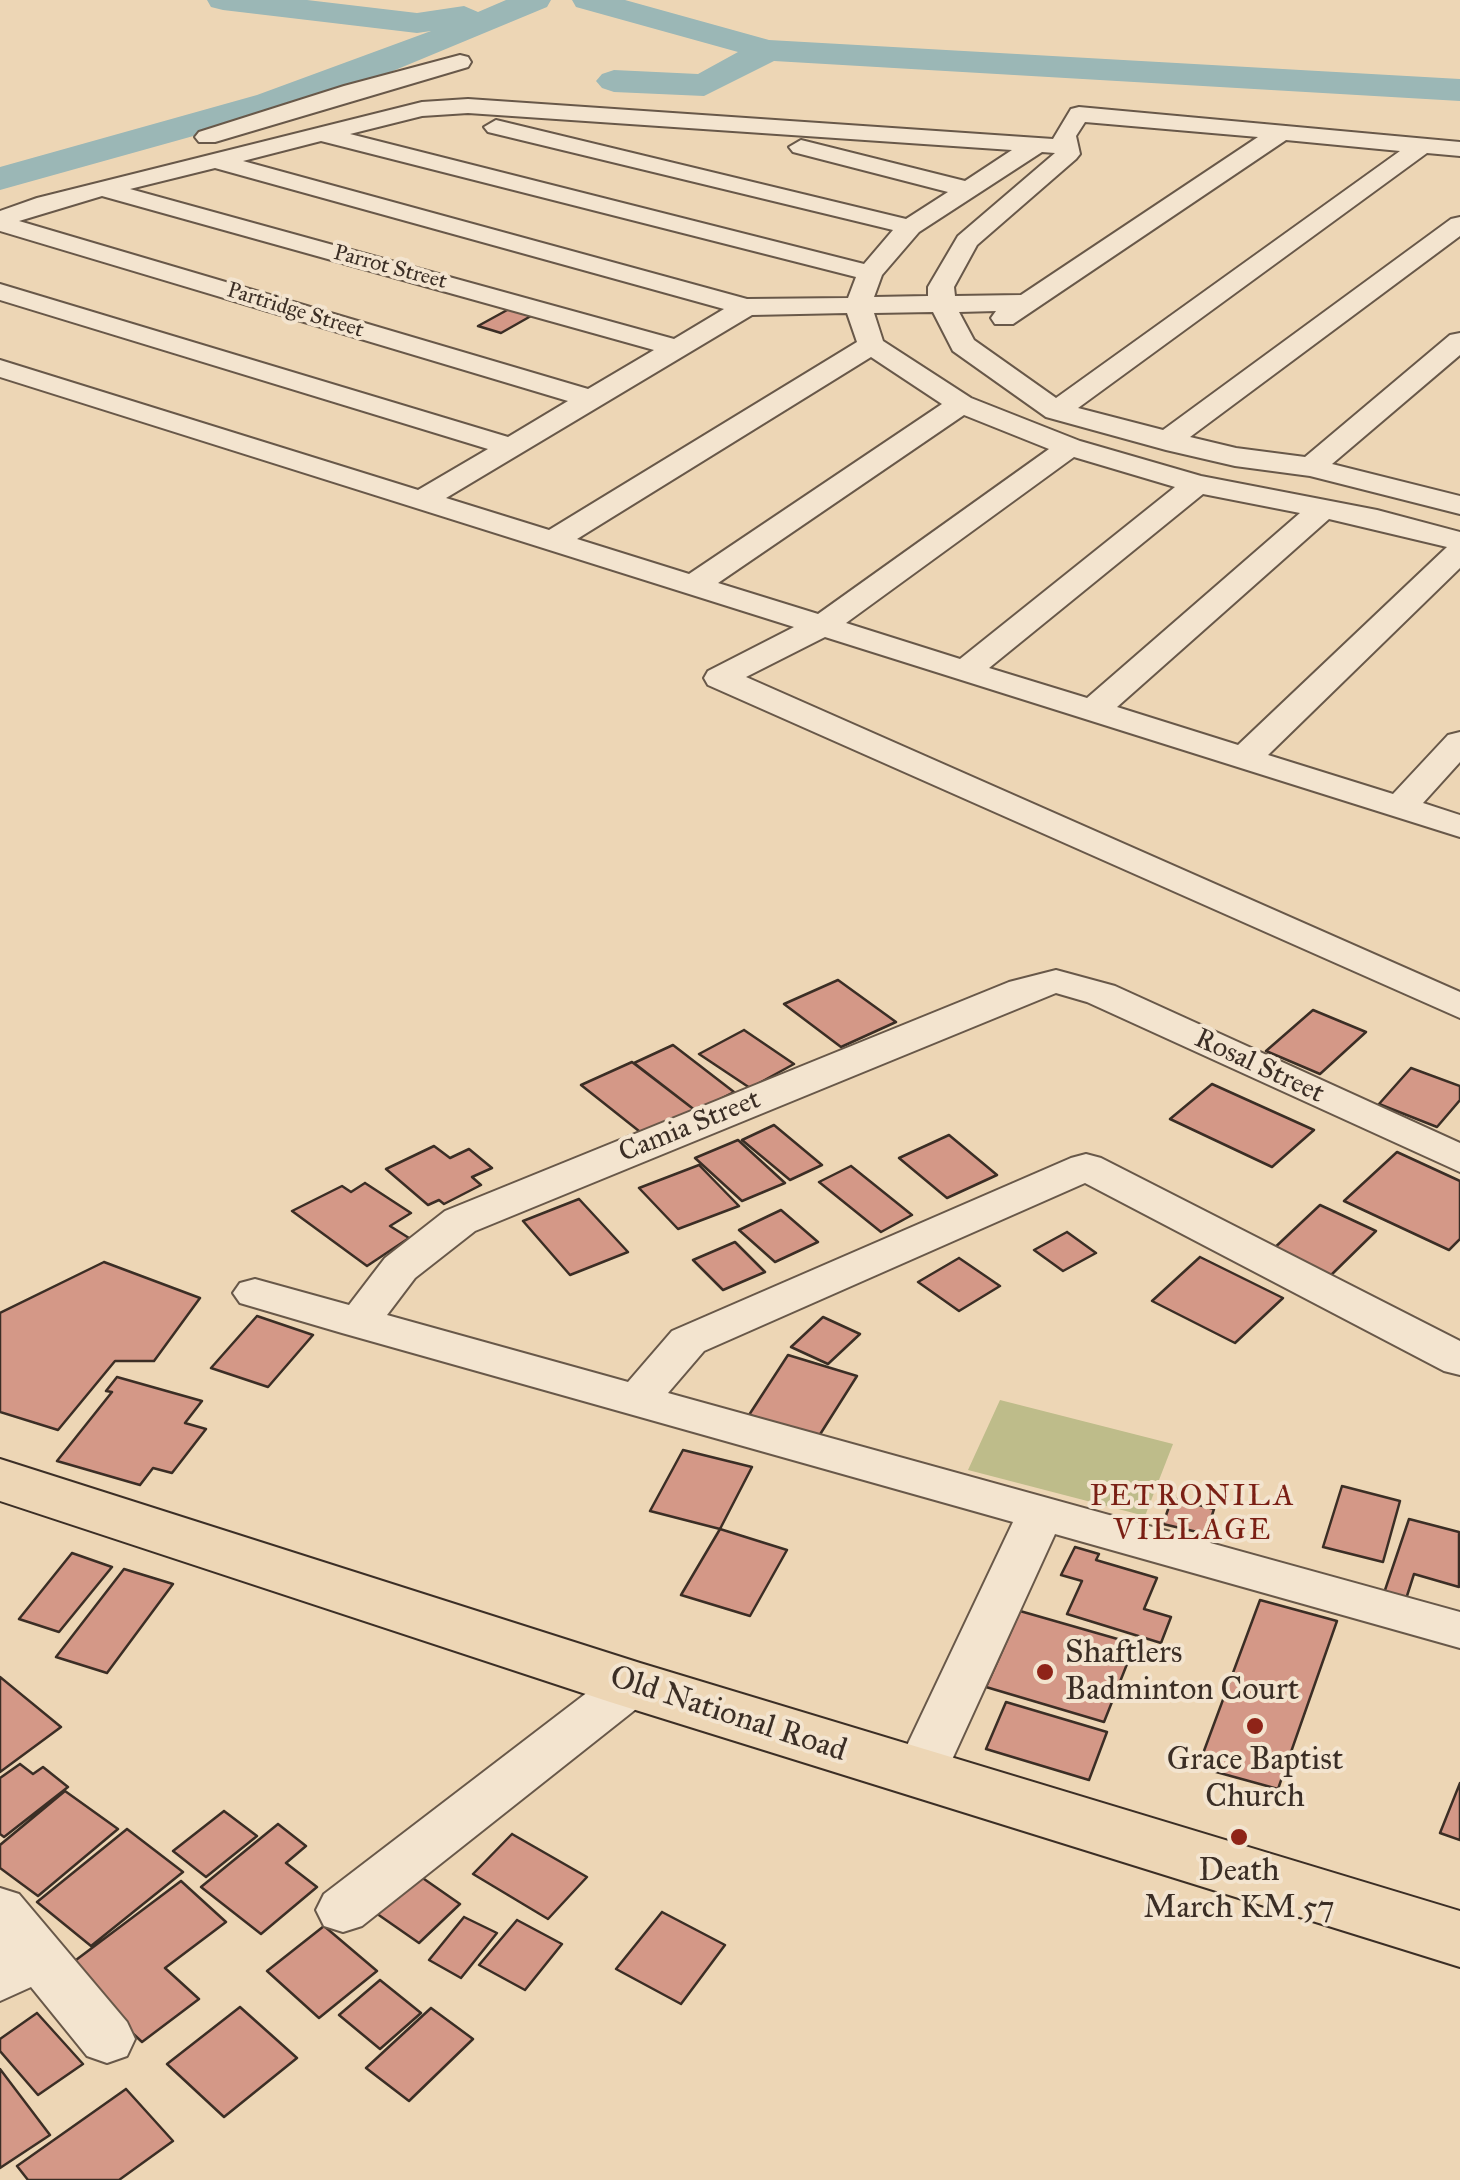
<!DOCTYPE html>
<html>
<head>
<meta charset="utf-8">
<style>
  body { margin:0 }
  canvas { display:block; background:#edd6b5 }
</style>
</head>
<body>
<canvas width="1460" height="2180"></canvas>
<script>
const c = document.querySelector('canvas').getContext('2d');
c.lineJoin = 'round';
function fill(path, color) { c.fillStyle = color; c.fill(path, 'evenodd'); }
const shape = rows => new Path2D(rows.map(r => 'M' + r).join(''));
function strokePath(path, color, width, dash) { c.strokeStyle = color; c.lineWidth = width; c.lineCap = dash ? 'butt' : 'round'; c.setLineDash(dash || []); c.stroke(path); }
function label(font, color, halo, rows, align = 'center') {
  c.font = font + ' "IM FELL Great Primer",serif'; c.lineWidth = 8; c.setLineDash([]); c.textBaseline = 'middle'; c.strokeStyle = halo; c.fillStyle = color; for (const [text, x, y, turn = 0] of rows) {
    c.save(); c.translate(x, y); c.rotate((+turn || 0) * Math.PI / 180); c.textAlign = isNaN(turn) ? turn : align; if (halo) c.strokeText(text, 0, 0); c.fillText(text, 0, 0); c.restore();
  }
}
const green = shape([
  [1000,1400,1173,1444,1145,1516,968,1470]
]);
const river = shape([
  [207,0,307,0,417,13,464,6,478,12,506,0,551,0,547,7,376,78,283,111,0,190,0,167,257,95,431,31,417,33,223,10,211,7,207,0],
  [572,0,625,0,769,40,1460,79,1460,101,774,61,704,96,614,92,602,88,596,81,602,74,614,70,698,74,738,52,576,7,572,0]
]);
const building = shape([
  [509,309,531,316,501,333,478,326,509,309],
  [838,980,896,1022,841,1047,784,1004,838,980],
  [1313,1010,1366,1032,1320,1074,1266,1051,1313,1010],
  [744,1030,794,1064,750,1088,699,1054,744,1030],
  [673,1045,734,1092,696,1111,634,1063,673,1045],
  [632,1062,696,1111,644,1135,581,1085,632,1062],
  [1411,1068,1460,1086,1460,1100,1437,1127,1379,1104,1411,1068],
  [1212,1084,1314,1130,1272,1167,1170,1119,1212,1084],
  [774,1125,822,1165,790,1180,742,1140,774,1125],
  [949,1135,997,1175,947,1198,899,1158,949,1135],
  [738,1140,785,1183,742,1201,695,1158,738,1140],
  [434,1146,450,1158,469,1149,492,1168,472,1177,481,1185,444,1204,439,1200,428,1205,386,1169,434,1146],
  [1397,1152,1460,1181,1460,1239,1449,1250,1344,1201,1397,1152],
  [699,1165,739,1206,678,1229,639,1188,699,1165],
  [851,1166,912,1215,881,1232,819,1182,851,1166],
  [365,1183,411,1213,390,1226,409,1238,367,1266,292,1211,342,1186,351,1192,365,1183],
  [579,1199,628,1252,570,1275,523,1221,579,1199],
  [1320,1205,1376,1231,1326,1280,1269,1253,1320,1205],
  [781,1210,818,1242,775,1262,739,1230,781,1210],
  [1067,1232,1096,1253,1063,1271,1034,1250,1067,1232],
  [735,1242,765,1272,723,1290,693,1260,735,1242],
  [1200,1257,1283,1298,1235,1343,1152,1301,1200,1257],
  [959,1258,1000,1286,959,1311,918,1282,959,1258],
  [104,1262,200,1298,154,1361,115,1361,58,1430,0,1412,0,1313,104,1262],
  [257,1316,313,1335,268,1387,211,1368,257,1316],
  [823,1317,860,1334,828,1364,791,1347,823,1317],
  [788,1355,857,1376,819,1436,749,1415,788,1355],
  [117,1377,202,1401,185,1423,206,1429,172,1473,153,1468,140,1485,57,1461,112,1392,106,1391,117,1377],
  [683,1450,752,1467,720,1529,650,1511,683,1450],
  [1342,1486,1400,1501,1383,1562,1323,1547,1342,1486],
  [1172,1498,1214,1509,1206,1534,1163,1524,1172,1498],
  [1409,1519,1459,1532,1459,1587,1414,1574,1406,1599,1384,1593,1409,1519],
  [720,1529,787,1550,750,1616,681,1595,720,1529],
  [1075,1547,1099,1554,1096,1560,1157,1578,1144,1609,1171,1617,1161,1643,1067,1614,1082,1581,1061,1575,1075,1547],
  [72,1553,112,1567,59,1632,19,1619,72,1553],
  [124,1569,173,1584,107,1673,56,1657,124,1569],
  [1260,1600,1337,1621,1278,1789,1198,1767,1260,1600],
  [1020,1611,1135,1644,1104,1722,986,1687,1020,1611],
  [0,1677,61,1727,0,1772,0,1677],
  [1006,1702,1107,1732,1089,1780,986,1749,1006,1702],
  [20,1764,33,1774,43,1767,68,1787,4,1837,0,1834,0,1778,20,1764],
  [1460,1783,1460,1840,1440,1833,1460,1783],
  [65,1791,118,1829,38,1896,0,1868,0,1845,65,1791],
  [224,1811,257,1836,206,1877,173,1851,224,1811],
  [278,1824,306,1846,286,1863,317,1887,261,1934,201,1887,278,1824],
  [127,1829,183,1872,91,1946,37,1902,127,1829],
  [512,1834,587,1877,548,1919,473,1874,512,1834],
  [414,1872,460,1904,419,1943,373,1911,414,1872],
  [181,1881,226,1922,165,1968,199,1999,142,2042,64,1969,181,1881],
  [662,1912,725,1945,681,2004,616,1969,662,1912],
  [464,1917,497,1933,461,1978,429,1960,464,1917],
  [517,1920,562,1944,525,1990,479,1965,517,1920],
  [324,1926,377,1971,319,2018,267,1971,324,1926],
  [380,1980,421,2013,380,2049,339,2015,380,1980],
  [240,2007,297,2058,224,2117,167,2064,240,2007],
  [431,2008,473,2039,409,2101,366,2068,431,2008],
  [37,2013,83,2064,38,2095,0,2051,0,2039,37,2013],
  [0,2069,50,2135,0,2168,0,2069],
  [126,2089,173,2141,119,2180,28,2180,17,2166,126,2089]
]);
const minor = shape([
  [460,55,468,57,471,62,468,67,215,142,199,142,195,137,199,132,344,86,460,55],
  [468,99,1053,139,1071,109,1079,107,1460,142,1460,156,1427,153,1078,408,1163,430,1451,219,1460,217,1460,236,1190,437,1236,448,1305,457,1450,335,1460,333,1460,355,1332,464,1460,496,1460,514,1310,476,1235,466,1166,450,1046,417,953,351,933,312,874,313,883,341,971,398,1080,441,1201,476,1377,510,1460,532,1460,568,1268,755,1393,794,1448,735,1460,732,1460,762,1423,803,1460,815,1460,837,825,637,746,677,1460,992,1460,1018,708,685,704,678,708,671,794,627,0,377,0,360,418,490,488,449,0,300,0,284,508,437,568,401,0,231,0,211,37,198,422,102,468,99],
  [468,113,1012,150,965,181,801,140,789,147,793,152,948,192,906,219,496,120,484,127,488,132,893,230,864,264,350,134,422,116,468,113],
  [1085,122,1258,137,1021,295,955,296,954,287,977,245,1076,159,1080,154,1076,136,1085,122],
  [1286,140,1400,151,1056,398,974,340,959,312,996,311,991,318,995,324,1013,324,1286,140],
  [321,141,856,277,848,298,747,299,243,161,321,141],
  [1042,152,1055,153,958,236,928,287,928,296,874,297,882,275,919,232,1042,152],
  [215,168,724,309,674,339,130,189,215,168],
  [102,196,654,350,588,389,19,221,102,196],
  [847,313,857,342,549,530,446,498,752,315,847,313],
  [871,357,942,404,689,574,577,539,871,357],
  [964,415,1049,449,818,614,718,583,964,415],
  [1074,457,1175,487,960,659,846,623,1074,457],
  [1203,494,1300,513,1087,698,989,668,1203,494],
  [1329,519,1447,547,1238,745,1117,707,1329,519],
  [1056,970,1115,986,1460,1143,1460,1172,1087,1002,1056,993,475,1231,415,1278,387,1315,628,1382,672,1331,1071,1158,1086,1154,1101,1158,1460,1341,1460,1375,1444,1371,1085,1183,704,1351,668,1393,1460,1612,1460,1648,1055,1534,945,1775,937,1789,919,1795,901,1789,893,1775,1013,1522,342,1333,240,1303,233,1293,240,1283,255,1279,349,1305,385,1258,445,1211,1009,982,1056,970],
  [632,1666,650,1672,657,1685,650,1698,362,1926,343,1932,324,1926,316,1910,324,1894,614,1672,632,1666],
  [0,1888,19,1894,127,2022,135,2039,127,2056,107,2063,87,2056,31,1987,0,2001,0,1888]
]);
const major = shape([
  [0,1459,640,1663,1460,1911,1460,1967,610,1702,0,1501,0,1459]
]);
const markers = [
  [1045,1672,10,"#8f2418"],
  [1255,1726,10,"#8f2418"],
  [1239,1837,10,"#8f2418"]
];
const farStreetnames = [
  ["Parrot Street",390,268,15],
  ["Partridge Street",295,311,17]
];
const streetNames = [
  ["Rosal Street",1259,1067,25],
  ["Camia Street",690,1127,-22]
];
const neighbourhoodNames = [
  ["PETRONILA",1193,1498],
  ["VILLAGE",1193,1532]
];
const nearPoinames = [
  ["Shaftlers",1065,1654,"left"],
  ["Badminton Court",1065,1691,"left"],
  ["Grace Baptist",1255,1761],
  ["Church",1255,1798],
  ["Death",1239,1872],
  ["March KM 57",1239,1909]
];
const nearStreetnames = [
  ["Old National Road",728,1715,18]
];
fill(green, '#bebc8a');
fill(river, '#9bb7b6');
fill(building, '#d49887');
strokePath(building, '#3b2e25', 2.5);
strokePath(minor, '#685849', 4);
strokePath(major, '#3b2e25', 4);
fill(minor, '#f3e4cf');
fill(major, '#edd6b5');
for (const [x, y, r, color] of markers) { const dot = new Path2D(); dot.arc(x, y, r, 0, 2 * Math.PI); c.fillStyle = color; c.fill(dot); strokePath(dot, '#f3e4cf', 4); }
label('22px', '#3b2e25', '#f3e4cf', farStreetnames);
label('28px', '#3b2e25', '#f3e4cf', streetNames);
c.letterSpacing = '2.5px';
label('30px', '#7a1f14', '#f3e4cf', neighbourhoodNames);
c.letterSpacing = '0px';
label('32px', '#3b2e25', '#f3e4cf', nearPoinames);
label('32px', '#3b2e25', '#f3e4cf', nearStreetnames);
</script>
</body>
</html>
